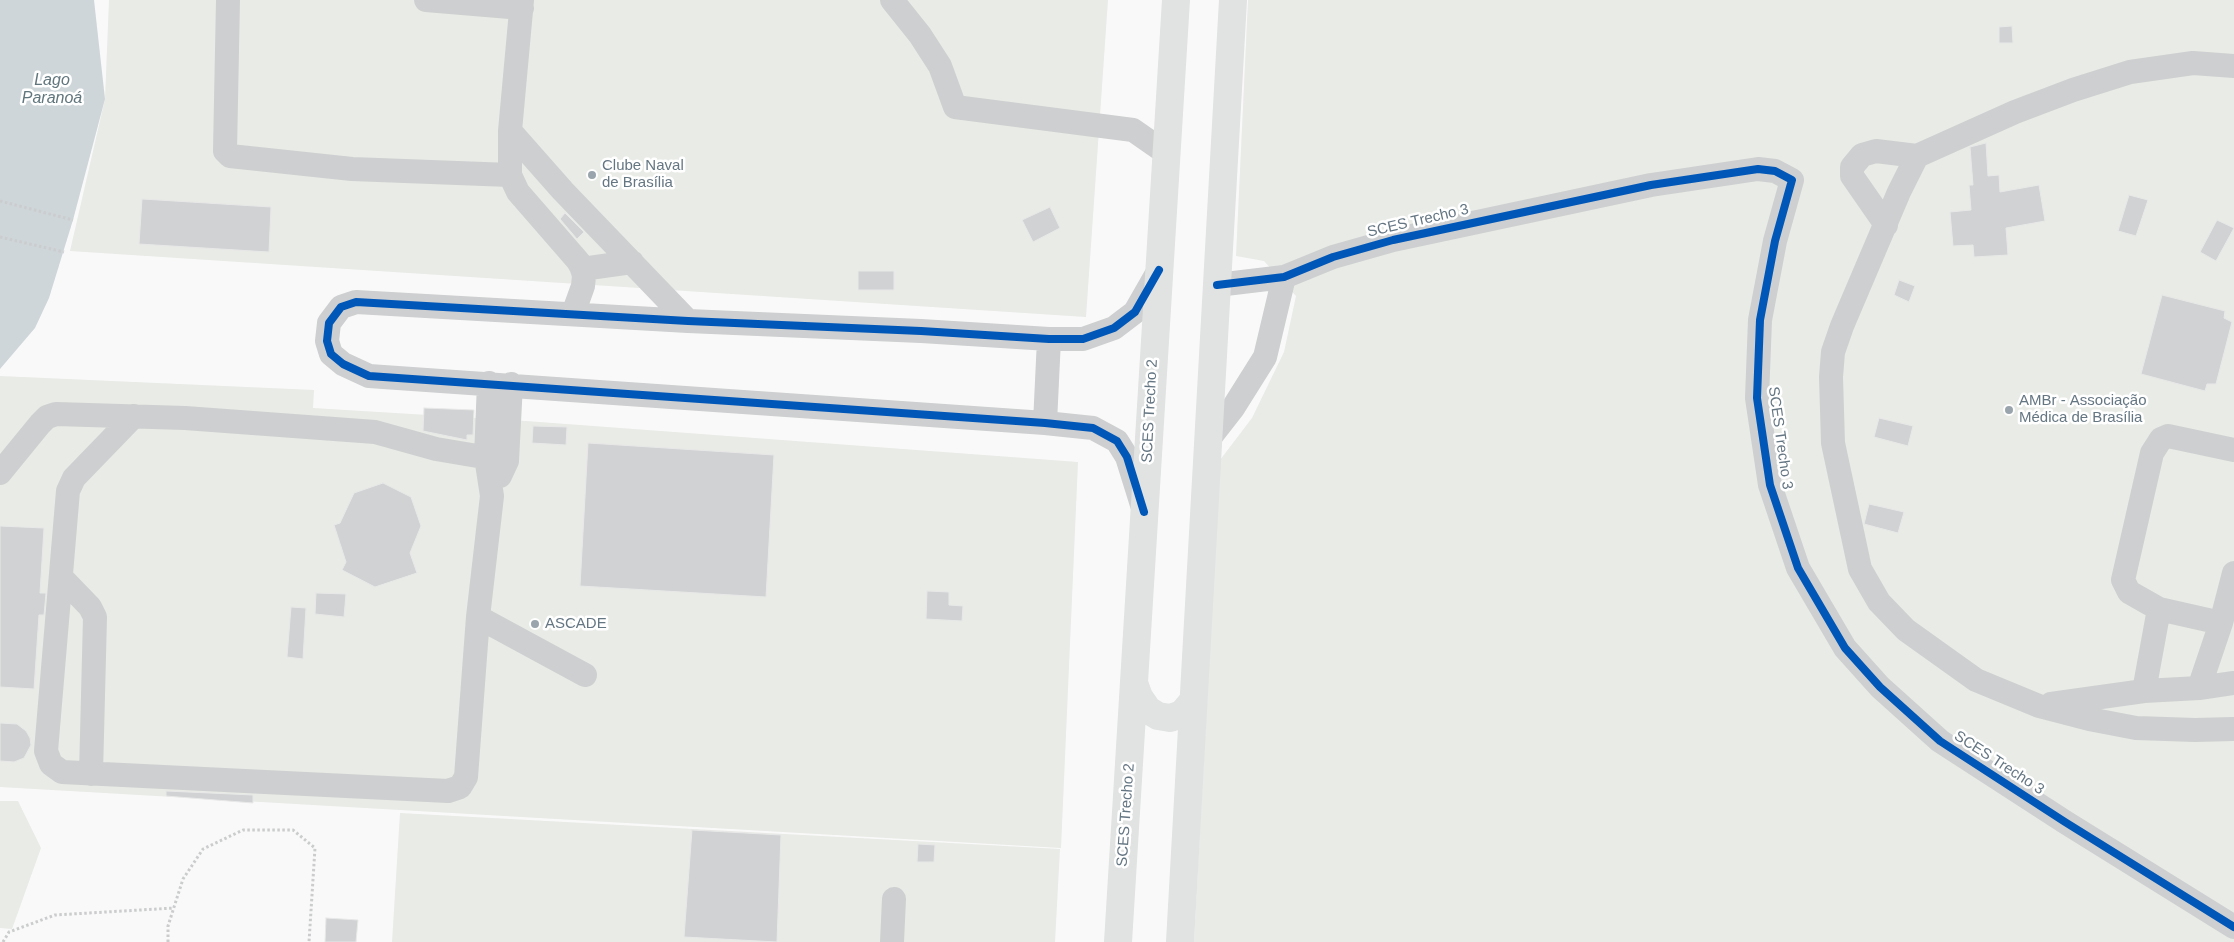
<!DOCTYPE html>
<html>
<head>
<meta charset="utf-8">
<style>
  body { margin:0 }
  canvas { display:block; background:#f9f9f9 }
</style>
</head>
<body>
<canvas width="2234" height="942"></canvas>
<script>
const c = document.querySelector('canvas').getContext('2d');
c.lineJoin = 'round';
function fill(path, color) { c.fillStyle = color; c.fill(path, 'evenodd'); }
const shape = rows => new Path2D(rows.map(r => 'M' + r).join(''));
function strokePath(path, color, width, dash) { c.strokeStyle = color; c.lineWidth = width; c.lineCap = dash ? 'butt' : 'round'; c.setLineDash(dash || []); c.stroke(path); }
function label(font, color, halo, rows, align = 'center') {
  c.font = font + ' Helvetica,sans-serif'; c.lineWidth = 5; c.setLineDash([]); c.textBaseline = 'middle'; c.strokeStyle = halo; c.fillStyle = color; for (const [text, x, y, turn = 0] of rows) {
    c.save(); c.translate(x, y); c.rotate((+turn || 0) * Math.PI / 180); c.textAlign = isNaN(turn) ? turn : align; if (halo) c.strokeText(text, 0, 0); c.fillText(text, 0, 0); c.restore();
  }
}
const green = shape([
  [109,0,1108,0,1086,317,70,251,105,99],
  [1248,0,2234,0,2234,942,1194,942,1220,460,1252,418,1284,352,1296,296,1264,261,1236,256],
  [0,376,314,390,313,408,526,421,1078,462,1061,848,0,787],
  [0,801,18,801,41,848,12,929,0,928],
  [400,813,1060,849,1055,942,392,942]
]);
const water = shape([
  [0,0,94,0,105,99,73,220,49,298,35,328,0,369]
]);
const building = shape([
  [2012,26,2013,43,1999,43,1999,27,2012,26],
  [1986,143,1988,176,1999,175,2000,192,2039,185,2045,221,2006,228,2008,255,1974,257,1973,245,1953,246,1950,212,1971,210,1969,185,1973,185,1970,147,1986,143],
  [2129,195,2148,200,2136,236,2118,231,2129,195],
  [142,199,271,207,269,252,139,244,142,199],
  [1050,207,1060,228,1033,242,1022,220,1050,207],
  [565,213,584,232,577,239,560,219,565,213],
  [2217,220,2234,228,2216,261,2200,252,2217,220],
  [858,271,894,271,894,290,858,290,858,271],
  [1899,280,1915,286,1909,302,1894,295,1899,280],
  [2162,295,2225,311,2224,318,2232,322,2216,384,2207,384,2205,391,2141,374,2162,295],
  [424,408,474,410,473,435,467,435,467,440,423,431,424,408],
  [1879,418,1913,426,1908,446,1874,437,1879,418],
  [533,426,567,427,566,445,532,443,533,426],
  [588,443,774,455,766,597,580,586,588,443],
  [383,483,411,497,421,526,410,553,417,573,375,587,342,570,346,562,334,525,340,523,354,493,383,483],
  [1869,504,1904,512,1898,533,1864,524,1869,504],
  [0,526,44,528,40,593,46,593,44,615,39,615,34,689,0,687,0,526],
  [927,591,949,592,949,605,963,606,962,621,926,619,927,591],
  [316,593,346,594,344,617,315,614,316,593],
  [291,607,306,608,303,659,287,657,291,607],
  [0,723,17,724,26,731,30,738,31,745,24,758,14,762,0,761,0,723],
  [166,791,253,795,253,803,166,796,166,791],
  [692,830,781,835,777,942,684,937,692,830],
  [918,844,935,845,934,862,917,862,918,844],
  [326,918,358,920,356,942,325,942,326,918]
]);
const path = shape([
  [0,201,73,220],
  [0,237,64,252],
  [3,942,9,932,55,915,174,908],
  [168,942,168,926,183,879,203,849,243,830,293,830,315,848,309,942]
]);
const minor = shape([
  [228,0,225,151,230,156,352,169,510,175],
  [426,0,522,8],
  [522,0,510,131,510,175,518,192,578,261,582,268,584,276,583,286,573,314],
  [892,0,920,35,940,66,955,107,1133,130,1166,153],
  [510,131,563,191,688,321],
  [1917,156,1899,192,1842,326,1833,352,1831,377,1833,443,1860,569,1879,602,1906,630,1976,680,2039,706,2089,719,2136,728,2195,730,2234,729],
  [1886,225,1852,176,1852,167,1862,155,1876,151,1917,156,2015,112,2073,90,2130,72,2193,63,2234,66],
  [582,269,632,262],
  [1217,285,1284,277,1333,257,1393,240,1651,185,1758,169,1775,171,1792,180,1775,241,1760,320,1757,398,1770,485,1798,568,1845,648,1880,687,1940,741,2065,822,2234,927],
  [134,416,74,478,68,491,46,751,51,764,62,772,448,791,460,787,466,777,478,617,492,496,486,457,489,383],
  [1045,423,1049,339],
  [1208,440,1233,408,1265,357,1284,277],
  [0,473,40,424,47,417,56,414,185,418,375,432,436,449,507,461],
  [500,476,507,461,511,384],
  [1142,505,1127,457,1117,441,1093,428,1045,423,369,376,343,364,331,354,327,341,329,323,341,307,356,302,688,321,921,331,1049,339,1083,339,1114,328,1135,312,1159,270],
  [61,577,90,607,95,617,91,774],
  [2159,609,2221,623],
  [478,617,585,675],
  [2199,688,2221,623,2234,573],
  [2144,691,2159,609,2129,592,2123,580,2152,453,2161,439,2168,436,2234,450],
  [2051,704,2144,691,2199,688,2234,683],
  [892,942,894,899]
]);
const major = shape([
  [1134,683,1139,697,1148,710,1158,716,1170,718,1182,714,1193,701],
  [1118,942,1176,0],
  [1180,942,1233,0]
]);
const cycleway = shape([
  [1217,285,1284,277,1333,257,1393,240,1651,185,1758,169,1775,171,1792,180,1775,241,1760,320,1757,398,1770,485,1798,568,1845,648,1880,687,1940,741,2065,822,2234,927],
  [1144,512,1127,457,1117,441,1093,428,1045,423,369,376,343,364,331,354,327,341,329,323,341,307,356,302,688,321,921,331,1049,339,1083,339,1114,328,1135,312,1159,270]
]);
const markers = [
  [592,175,5,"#99a4ac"],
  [2009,410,5,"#99a4ac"],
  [535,624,5,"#99a4ac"]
];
const poiNames = [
  ["Clube Naval",602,166],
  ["de Brasília",602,183],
  ["AMBr - Associação",2019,401],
  ["Médica de Brasília",2019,418],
  ["ASCADE",545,624]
];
const streetNames = [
  ["SCES Trecho 3",1418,221,-13],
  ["SCES Trecho 2",1150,411,-87],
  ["SCES Trecho 3",1780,438,82],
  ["SCES Trecho 3",1999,763,33],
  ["SCES Trecho 2",1126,815,-86]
];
const waterNames = [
  ["Lago",52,81],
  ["Paranoá",52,99]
];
fill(green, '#e8ebe6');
fill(water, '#ced6d9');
fill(building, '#d0d2d3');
strokePath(building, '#e8e8e8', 1);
strokePath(path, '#cbcccd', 3, [2.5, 2.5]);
strokePath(minor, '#cecfd0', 24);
strokePath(major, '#e1e2e2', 28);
strokePath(cycleway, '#0057b8', 8);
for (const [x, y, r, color] of markers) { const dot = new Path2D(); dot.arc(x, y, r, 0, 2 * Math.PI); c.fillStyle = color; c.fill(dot); strokePath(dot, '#fff', 2); }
label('15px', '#657683', '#fff', poiNames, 'left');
label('15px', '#657683', '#fff', streetNames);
label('italic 16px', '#60757c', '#fff', waterNames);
</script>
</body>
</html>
